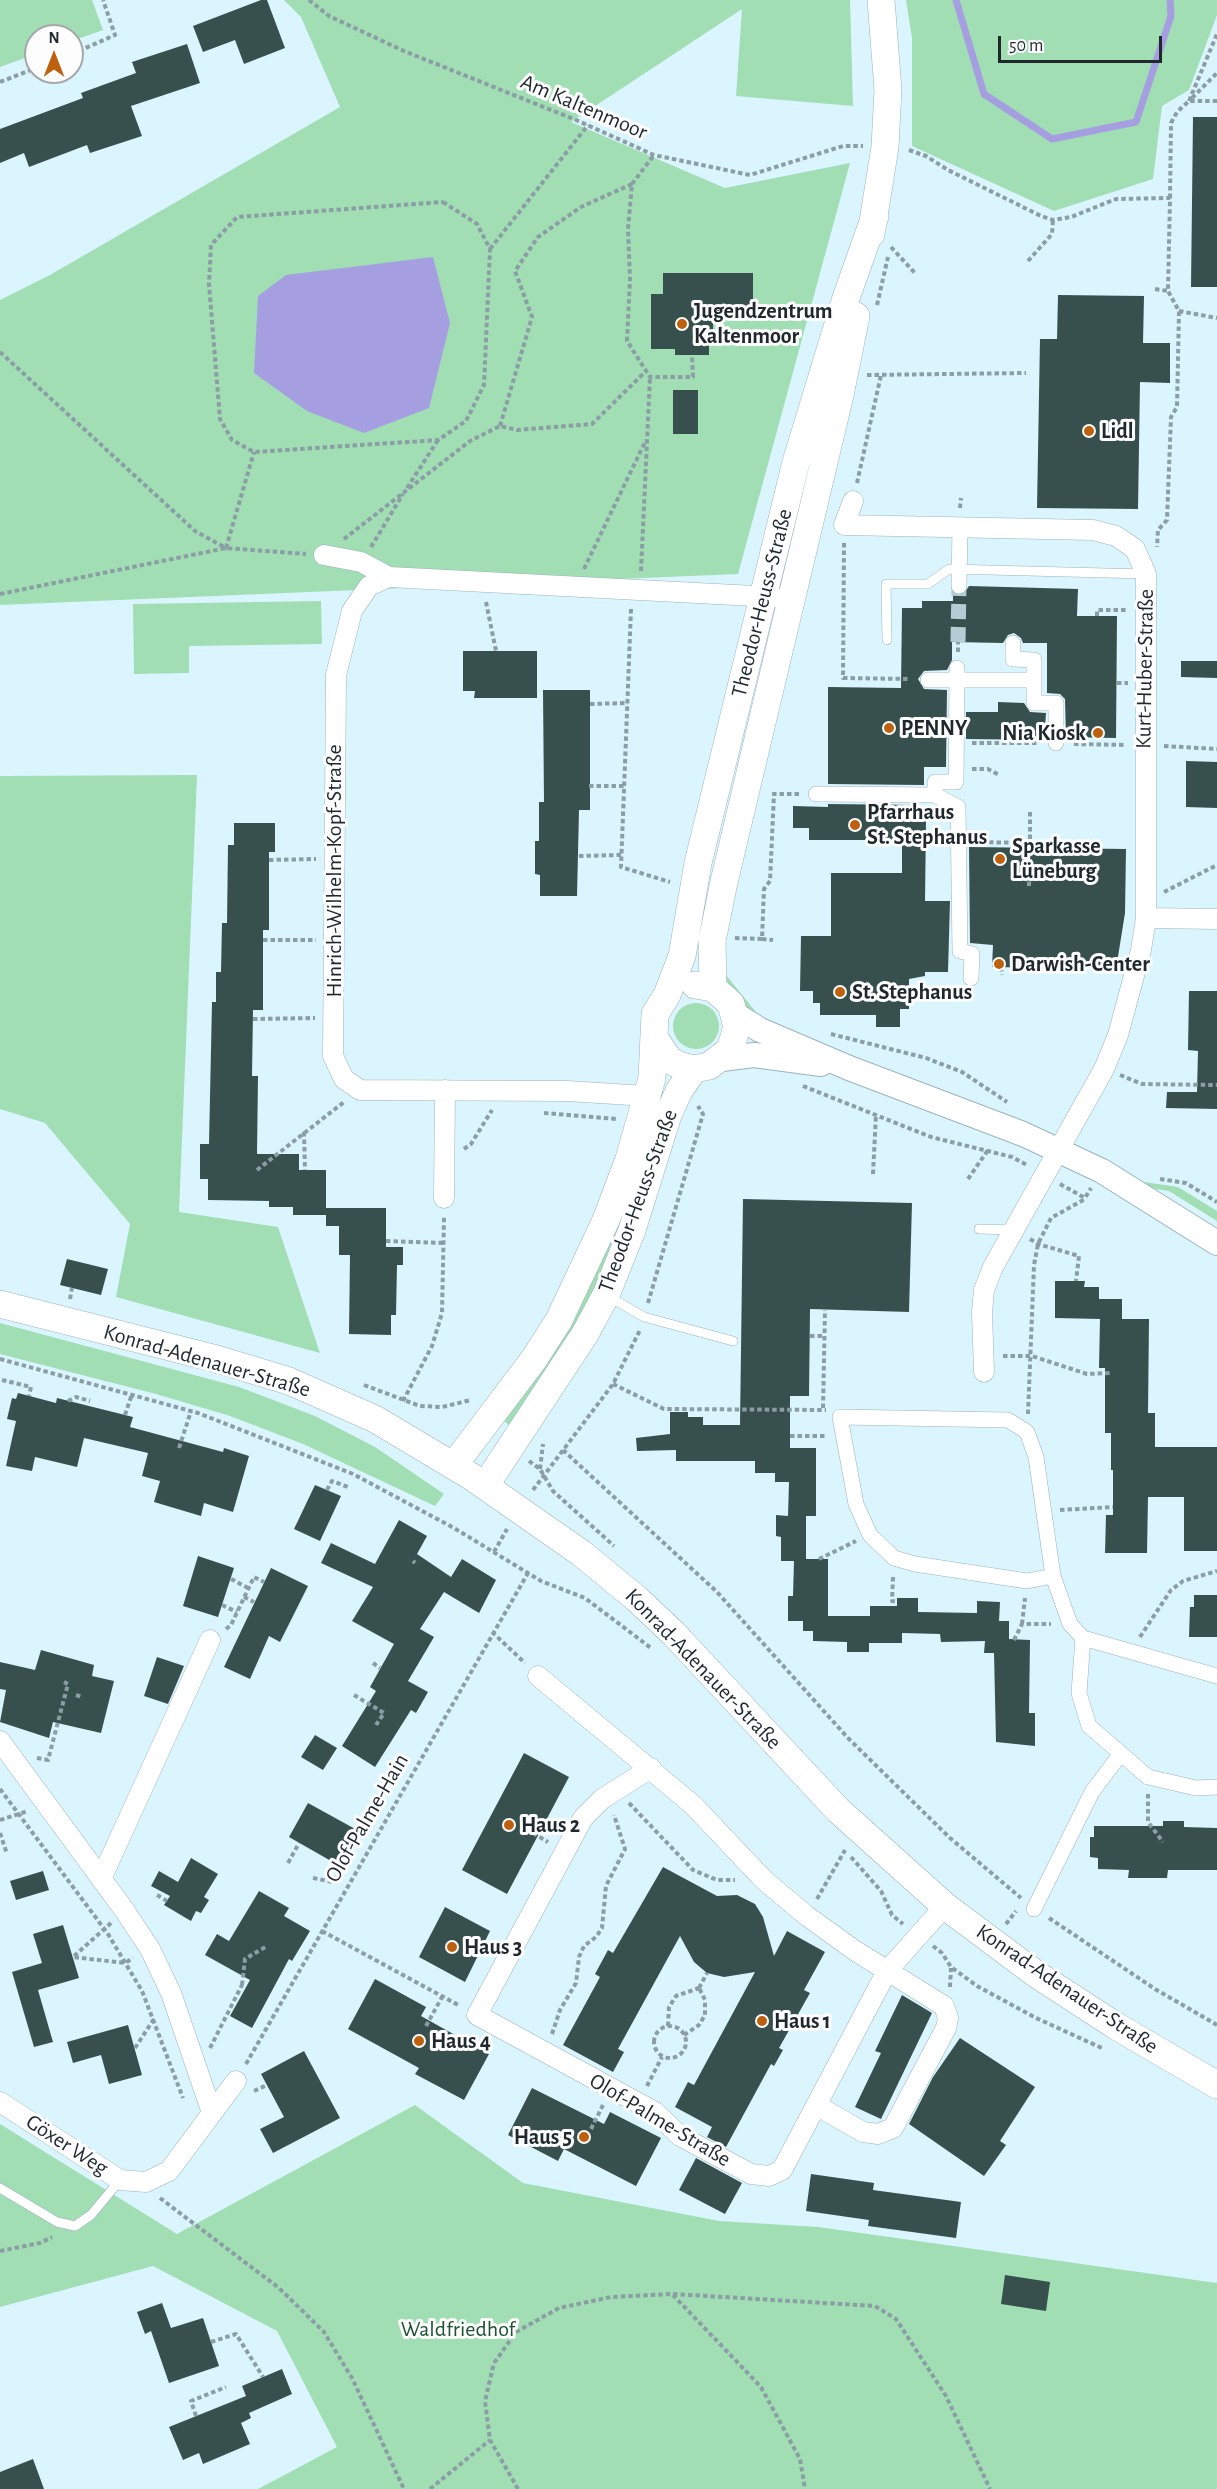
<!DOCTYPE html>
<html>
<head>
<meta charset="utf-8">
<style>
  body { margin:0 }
  #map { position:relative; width:1217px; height:2489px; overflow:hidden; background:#dbf5ff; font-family:"Alegreya Sans",sans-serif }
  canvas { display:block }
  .north { position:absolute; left:24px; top:24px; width:60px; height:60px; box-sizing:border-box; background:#fdfdfd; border:2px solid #a4a8aa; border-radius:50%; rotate:0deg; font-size:16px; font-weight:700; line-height:24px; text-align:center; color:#1f292d }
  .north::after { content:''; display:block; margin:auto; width:21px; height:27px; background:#be610f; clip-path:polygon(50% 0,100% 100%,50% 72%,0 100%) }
  .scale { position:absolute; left:998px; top:36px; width:164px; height:27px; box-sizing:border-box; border:3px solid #1f292d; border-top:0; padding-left:8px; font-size:18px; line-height:21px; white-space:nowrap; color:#1f292d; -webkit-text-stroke:4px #fdfdfd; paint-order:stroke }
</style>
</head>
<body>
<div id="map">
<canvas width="1217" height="2489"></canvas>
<div class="north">N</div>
<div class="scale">50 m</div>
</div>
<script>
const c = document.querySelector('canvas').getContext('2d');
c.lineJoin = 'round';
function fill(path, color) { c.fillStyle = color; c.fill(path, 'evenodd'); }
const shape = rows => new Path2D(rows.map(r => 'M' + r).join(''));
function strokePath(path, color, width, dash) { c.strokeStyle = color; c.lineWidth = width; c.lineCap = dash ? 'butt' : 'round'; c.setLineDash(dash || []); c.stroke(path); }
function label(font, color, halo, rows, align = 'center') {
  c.font = font + ' "Alegreya Sans",sans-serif'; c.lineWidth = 6; c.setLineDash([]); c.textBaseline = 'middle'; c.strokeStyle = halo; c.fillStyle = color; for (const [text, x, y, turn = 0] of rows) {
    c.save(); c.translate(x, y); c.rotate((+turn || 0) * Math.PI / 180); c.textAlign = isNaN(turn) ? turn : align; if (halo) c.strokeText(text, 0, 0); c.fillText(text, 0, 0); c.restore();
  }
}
const green = shape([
  [0,0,92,0,103,30,72,41,72,36,36,36,36,54,0,67],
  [284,0,850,0,853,106,736,96,742,9,571,122,725,188,850,163,738,574,0,605,0,300,50,275,340,107,301,17],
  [906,0,1217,0,1217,15,1189,90,1162,106,1153,179,1054,211,912,146,912,38],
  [321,601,322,644,189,646,189,673,134,674,133,604],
  [197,775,179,1212,278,1227,320,1353,116,1297,130,1224,45,1123,0,1109,0,776],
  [717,969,722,970,759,1016,746,1012],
  '673 1026a23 23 0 1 1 46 0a23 23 0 1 1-46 0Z',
  [657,1089,668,1093,601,1292,514,1429,504,1421,545,1364],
  [1115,1166,1144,1182,1178,1187,1217,1211,1217,1221,1169,1191,1138,1186],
  [0,1323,239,1387,315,1416,375,1447,444,1494,435,1506,303,1444,230,1416,156,1394,0,1354],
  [415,2105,523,2183,719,2221,818,2227,1217,2283,1217,2489,258,2489,337,2447,277,2331,153,2266,0,2307,0,2124,177,2234]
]);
const water = shape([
  [433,257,450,323,429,408,364,433,307,411,254,373,258,296,286,275]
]);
const stream = shape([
  [956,0,984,94,1052,139,1136,122,1171,16,1170,0]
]);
const building = shape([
  [261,0,267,0,285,48,244,64,235,40,203,52,193,26],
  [187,44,200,83,131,106,142,136,90,153,87,145,29,167,24,153,0,163,0,129,83,98,81,93,136,73,132,62],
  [1193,117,1217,117,1217,287,1191,287],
  [663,273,753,273,753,312,713,312,713,337,709,337,709,355,675,355,675,349,651,349,651,294,663,294],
  [1058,295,1144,296,1143,343,1170,343,1170,383,1140,382,1138,509,1037,508,1040,339,1057,339],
  [673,390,698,390,698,434,673,434],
  [969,586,1078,589,1077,616,1117,616,1116,738,1066,737,1065,699,1060,694,1047,693,1047,643,1023,643,1021,638,1014,633,1008,635,1003,643,952,642,952,660,947,670,924,671,918,679,924,689,947,690,946,767,924,767,924,785,828,784,828,687,901,688,902,608,922,608,922,601,953,601,953,593,963,595],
  [463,651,537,651,537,698,474,698,475,691,463,691],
  [1181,661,1217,661,1217,678,1181,677],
  [543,690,590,690,590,810,579,810,577,896,540,896,540,875,535,874,535,841,539,841,539,802,544,802],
  [998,702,1024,703,1030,712,1046,713,1044,740,966,739,966,712,998,712],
  [1186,761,1217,762,1217,808,1186,807],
  [828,804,918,805,918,821,926,821,925,901,950,901,948,972,925,972,925,976,909,979,909,1009,900,1009,900,1027,876,1027,876,1015,820,1015,820,1003,813,1003,813,991,800,991,801,936,831,936,831,873,902,873,902,840,809,840,809,828,793,828,793,806,828,807],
  [234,823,275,823,275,852,269,852,269,930,263,930,263,1010,253,1010,252,1076,258,1076,257,1154,299,1154,299,1170,326,1170,326,1215,293,1215,293,1207,269,1207,269,1201,208,1200,208,1179,200,1179,200,1144,209,1144,212,1002,216,1002,216,972,221,972,222,923,227,923,228,845,234,845],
  [969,847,1126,849,1125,913,1116,969,992,967,993,945,970,943],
  [1189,991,1217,991,1217,1109,1166,1108,1167,1092,1197,1092,1198,1051,1188,1050],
  [743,1199,912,1203,909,1312,810,1309,809,1396,790,1396,790,1448,816,1448,816,1516,806,1516,806,1559,828,1559,828,1616,870,1616,870,1606,897,1606,897,1598,918,1598,918,1612,977,1613,977,1601,1000,1602,999,1621,1009,1621,1009,1639,1030,1640,1029,1713,1035,1713,1035,1746,996,1742,994,1653,984,1653,985,1641,941,1642,940,1634,902,1633,902,1643,869,1643,869,1652,847,1652,847,1642,813,1641,813,1631,803,1631,803,1621,788,1621,788,1596,793,1596,794,1561,781,1561,781,1537,776,1536,776,1515,788,1516,789,1482,775,1482,775,1473,755,1473,755,1461,676,1461,676,1450,637,1451,636,1438,670,1434,670,1412,688,1412,688,1417,703,1417,703,1425,740,1425],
  [326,1208,386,1208,386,1247,403,1247,403,1265,397,1265,396,1315,391,1315,391,1335,349,1334,350,1255,339,1255,339,1226,326,1226],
  [67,1259,108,1269,101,1295,60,1285],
  [1055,1281,1085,1281,1084,1287,1099,1287,1099,1299,1122,1299,1122,1319,1149,1319,1148,1413,1155,1413,1155,1447,1217,1447,1217,1551,1184,1551,1184,1497,1148,1497,1147,1553,1105,1553,1106,1515,1113,1515,1113,1470,1111,1470,1111,1433,1105,1433,1105,1368,1099,1368,1100,1319,1055,1318],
  [18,1393,56,1403,57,1398,133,1417,130,1427,223,1452,224,1448,249,1456,233,1512,204,1503,201,1516,154,1502,160,1481,142,1476,148,1453,84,1438,77,1467,35,1457,32,1471,6,1466,16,1421,7,1419,12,1398,16,1399],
  [315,1485,341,1496,320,1541,294,1529],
  [399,1520,427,1536,417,1554,451,1577,462,1559,496,1580,479,1613,444,1592,420,1629,434,1637,408,1681,428,1692,416,1713,411,1710,375,1767,342,1746,376,1691,370,1687,394,1644,352,1621,373,1587,321,1563,331,1543,375,1564],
  [198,1556,234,1568,218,1617,183,1606],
  [271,1568,308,1586,280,1642,269,1636,250,1679,224,1667],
  [1194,1595,1217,1595,1217,1637,1189,1637,1190,1607,1194,1607],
  [41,1650,94,1665,92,1676,114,1681,101,1733,53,1722,49,1738,0,1722,6,1690,0,1689,0,1662,35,1670],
  [157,1657,184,1666,168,1704,144,1696],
  [315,1735,337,1748,323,1770,301,1757],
  [524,1753,569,1777,507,1894,462,1870],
  [308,1803,357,1830,338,1865,289,1837],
  [1163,1821,1184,1821,1184,1827,1217,1828,1217,1870,1168,1870,1167,1878,1128,1878,1129,1870,1098,1869,1098,1858,1090,1857,1090,1837,1094,1837,1094,1826,1163,1826],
  [191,1858,218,1874,204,1897,209,1900,201,1913,196,1911,191,1921,164,1905,170,1896,151,1886,159,1871,178,1882],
  [663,1867,717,1896,737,1895,755,1904,763,1917,774,1956,787,1931,825,1952,804,1990,810,1993,779,2048,783,2050,774,2066,771,2064,726,2147,707,2137,712,2127,675,2107,688,2082,694,2085,755,1972,724,1977,707,1973,694,1962,680,1936,618,2049,624,2052,613,2072,563,2045,600,1977,595,1974,608,1950,613,1953],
  [43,1871,49,1890,16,1900,10,1881],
  [259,1891,289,1908,284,1916,310,1931,292,1961,289,1959,252,2028,230,2016,250,1980,205,1955,217,1934,229,1941],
  [445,1907,490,1931,465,1982,419,1957],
  [63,1925,79,1978,38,1990,53,2042,34,2047,12,1972,42,1963,33,1934],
  [375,1979,426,2007,421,2016,489,2054,464,2100,415,2074,419,2068,348,2029],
  [902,1995,932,2013,881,2119,855,2107,881,2053,875,2051],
  [128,2025,142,2075,109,2084,101,2055,73,2063,67,2042],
  [960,2038,1035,2087,1000,2141,1006,2145,984,2176,909,2124,933,2077],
  [304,2051,340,2118,273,2153,260,2129,284,2117,261,2074],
  [532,2088,604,2124,610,2112,661,2138,636,2186,564,2149,558,2161,508,2135],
  [696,2158,742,2183,725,2214,679,2190],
  [811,2174,874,2183,873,2190,961,2202,956,2238,868,2226,869,2220,806,2211],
  [1005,2275,1050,2282,1046,2311,1001,2304],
  [162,2303,171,2328,203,2318,219,2366,169,2383,151,2331,145,2334,137,2312],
  [282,2369,292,2394,249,2413,251,2418,241,2423,250,2444,203,2464,199,2453,183,2460,169,2427,246,2396,242,2386],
  [33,2459,44,2489,0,2489,0,2472]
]);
const pedestrianTunnel = shape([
  [958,642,959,586]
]);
const path = shape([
  [309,0,329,16,404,51,576,120,654,155,750,175,843,146,863,146],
  [72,54,115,35,103,0],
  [0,82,36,68],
  [1192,98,1217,73],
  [1189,101,1217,34],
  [909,150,926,156,948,170,1041,216,1053,220,1071,217,1116,199,1170,198,1168,291,1179,311,1177,407,1171,417,1167,520,1158,530,1157,547],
  [632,184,654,155],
  [1170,198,1171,123,1177,112,1189,101,1217,101],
  [443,202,477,224,490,249,484,385,466,421,438,440,254,452,232,440,220,419,209,284,211,245,237,217,443,202],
  [891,247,915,273],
  [490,249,588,125],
  [1028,261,1052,234,1053,220],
  [1155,289,1168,291],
  [877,305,888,257],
  [1179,311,1217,318],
  [0,352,195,531,226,548,254,452],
  [867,375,1026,373],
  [500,426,532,317,515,271,538,237,581,207,632,184,628,229,630,279,627,341,650,377,693,377,692,355],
  [857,483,881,375],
  [407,488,438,440],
  [960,508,961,498],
  [344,539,470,441,500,426,517,430,592,424,646,371],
  [844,543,843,678,910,679],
  [371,547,403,494],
  [584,569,646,440],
  [641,571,650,377],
  [0,594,226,548,306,554],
  [486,602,496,651],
  [631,609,621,867,670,882],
  [1097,616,1097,610,1126,610],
  [958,652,958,642],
  [1117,683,1128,683],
  [590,704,628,703],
  [972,743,1039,743],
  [1074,744,1126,745],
  [1164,746,1217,749],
  [972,769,988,769,999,775],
  [589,786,625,786],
  [772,794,801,794],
  [974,842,1030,843,1030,811],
  [579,856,621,855],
  [269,860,316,859],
  [1029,886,1030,843],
  [1164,892,1217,865],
  [735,938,762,939,764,889,770,881,774,794],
  [762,939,773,940],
  [263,940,316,940],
  [1001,967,1002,975],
  [1030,967,1031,974],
  [253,1019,315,1018],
  [831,1034,926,1058,962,1072,1007,1102],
  [1120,1075,1142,1084,1217,1085],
  [803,1086,931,1137,1012,1157,1027,1165],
  [544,1113,617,1119],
  [304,1132,305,1170],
  [464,1149,471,1144,492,1110],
  [257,1170,344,1102],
  [873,1174,876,1114],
  [968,1179,988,1150],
  [1160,1179,1186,1183,1217,1202],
  [1060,1184,1085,1198,1091,1188],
  [1030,1239,1038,1244,1079,1256,1076,1281],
  [386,1241,443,1243],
  [70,1299,72,1288],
  [648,1303,703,1114,698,1106],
  [810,1336,825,1336],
  [1003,1356,1032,1356,1087,1374,1110,1373],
  [0,1359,198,1413,353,1474,454,1528,541,1581,585,1598,651,1648],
  [2,1380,31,1387,29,1396],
  [613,1384,664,1409,826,1410],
  [364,1385,420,1406,442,1407,471,1400],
  [68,1401,76,1397,90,1401],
  [403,1401,432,1346,442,1313,444,1217],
  [823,1408,825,1310],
  [1028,1414,1034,1265,1038,1244,1051,1218,1085,1199],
  [125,1415,132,1394],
  [790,1436,825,1436],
  [179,1448,191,1411],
  [563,1450,717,1592,848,1738,950,1838,1021,1898],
  [529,1461,540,1469,553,1491,614,1546],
  [540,1469,543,1444],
  [327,1490,332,1481,348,1487],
  [533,1490,613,1384,640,1330],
  [1060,1510,1113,1507],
  [494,1552,507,1529],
  [819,1559,856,1541],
  [413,1561,415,1563],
  [893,1577,892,1601,897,1602],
  [231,1579,248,1588],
  [244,1597,254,1602],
  [222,1605,237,1612],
  [1022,1624,1025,1598],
  [226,1629,231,1625,254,1577,264,1582],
  [492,1632,525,1663],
  [1140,1637,1171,1590,1183,1581,1217,1571],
  [1014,1640,1022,1624,1051,1624],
  [373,1663,380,1668],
  [76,1695,82,1697],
  [354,1695,384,1713,376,1725],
  [37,1758,48,1760,68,1684,64,1682],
  [0,1789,108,1934,142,1991,183,2098],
  [1148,1794,1148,1822,1163,1842],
  [629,1803,693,1870,717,1880,735,1880],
  [0,1820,28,1811],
  [0,1833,7,1854],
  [533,1833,548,1842],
  [851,1857,881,1891,892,1915,903,1924],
  [288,1863,299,1843],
  [313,1878,333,1882,349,1853,345,1851],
  [157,1895,167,1901],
  [817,1899,845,1850],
  [1049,1918,1155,1989,1217,2025],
  [111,1923,73,1957,125,1963,133,1958],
  [1006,1924,1016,1911],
  [322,1931,460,2006],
  [933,1946,942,1953,951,1967,977,1986,1036,2018,1104,2049],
  [242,1985,245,1959,267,1946],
  [950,1987,951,1968],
  [699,1988,707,1973],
  '654 2042a16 16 0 1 1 32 0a16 16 0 1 1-32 0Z',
  [426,2026,442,1997],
  [668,2026,669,2007,676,1996,699,1988],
  [552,2034,560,2010,576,1983,579,1957,584,1946,596,1937,602,1928,606,1886,625,1849,614,1815],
  [684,2035,699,2025,705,2015,705,2000,699,1988],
  [135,2048,154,2019],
  [210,2048,242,1985,246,1987],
  [246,2064,528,1573],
  [647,2086,662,2057],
  [254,2091,267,2085],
  [591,2129,603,2105],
  [160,2198,279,2288,324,2332,352,2378,404,2489],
  [0,2251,40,2243,52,2237],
  [673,2294,875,2306,896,2319,946,2396,990,2489],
  [211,2342,236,2334,263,2377],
  [196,2416,191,2401,226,2387],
  [430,2489,490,2440],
  [518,2489,490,2440,485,2401,494,2363,516,2332,559,2308,611,2297,672,2294,761,2387,800,2459,805,2489]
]);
const service = shape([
  [887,640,886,584,928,584,949,569,1146,574],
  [979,1229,1015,1230],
  [608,1296,644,1317,733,1341],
  [0,2188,57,2222,75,2226,91,2215,120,2180]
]);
const pedestrian = shape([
  [959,586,960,527],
  [1013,643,1013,659,1034,660,1034,703,1056,703,1056,743],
  [928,680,1034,680],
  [816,794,935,795,958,807,960,951,972,954,971,978],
  [935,795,935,782,956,782,957,668],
  [1053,1576,1027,1581,915,1564,894,1558,870,1535,856,1504,840,1417,1008,1420,1027,1432,1036,1457,1053,1576,1070,1624,1083,1638],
  [1083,1638,1079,1693,1089,1726,1148,1777,1196,1788,1217,1787],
  [1083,1638,1217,1676],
  [1034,1909,1092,1792,1119,1756]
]);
const minor = shape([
  [853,501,844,525,1093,530,1116,536,1135,549,1146,574,1146,918,1141,950,1118,1035,1104,1069,993,1267,984,1290,982,1312,984,1372],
  [324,555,361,562,389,577,774,597],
  [389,577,369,586,352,611,336,675,333,1056,344,1079,360,1090,567,1091,647,1096],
  [1146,918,1217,919],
  [444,1198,445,1090],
  [538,1676,693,1805,765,1881,807,1916,854,1950,944,2006,948,2018,946,2028,893,2128,878,2134,863,2132,816,2105],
  [0,1741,125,1911,150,1949,171,1993,212,2113],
  [651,1768,602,1799,583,1818,477,2015,655,2112,680,2136,751,2174,769,2176,782,2170,887,1971,945,1906],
  [101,1879,210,1640],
  [0,2102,120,2180,146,2182,169,2171,236,2081]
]);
const tertiary = shape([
  [736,1015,760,1030,849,1068,1023,1134,1102,1171,1217,1243],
  [722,1059,754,1055,821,1064]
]);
const secondary = shape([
  [871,234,885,147,888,90,881,0],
  [713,988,712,941,724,882,840,395,856,316],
  [654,1037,669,1060,681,1066,694,1069,709,1066,730,1050,737,1027,731,1004,713,988,695,985],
  [0,1304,213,1358,289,1381,375,1419,472,1477,581,1553,637,1599,674,1634,838,1810,945,1906,1036,1974,1116,2026,1217,2085],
  [454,1465,534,1359,559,1320,606,1220,629,1159,652,1078,655,1014,667,995,682,956,698,863,796,462,846,298,875,216],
  [485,1486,585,1334,606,1295,632,1230,668,1115,679,1091,694,1069]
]);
const markers = [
  [682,324,6,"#be610f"],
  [1089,431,6,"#be610f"],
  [889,728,6,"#be610f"],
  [1098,733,6,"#be610f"],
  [855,825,6,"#be610f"],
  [1000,859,6,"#be610f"],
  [999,964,6,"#be610f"],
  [840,992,6,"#be610f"],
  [509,1825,6,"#be610f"],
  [452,1947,6,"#be610f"],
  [762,2021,6,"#be610f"],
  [419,2041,6,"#be610f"],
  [584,2137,6,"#be610f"]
];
const streetNames = [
  ["Am Kaltenmoor",584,107,23],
  ["Theodor-Heuss-Straße",762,603,-76],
  ["Kurt-Huber-Straße",1145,669,-89],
  ["Hinrich-Wilhelm-Kopf-Straße",334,871,-90],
  ["Theodor-Heuss-Straße",638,1201,-70],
  ["Konrad-Adenauer-Straße",207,1361,16],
  ["Konrad-Adenauer-Straße",703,1669,46],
  ["Olof-Palme-Hain",367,1818,-60],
  ["Konrad-Adenauer-Straße",1067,1989,34],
  ["Olof-Palme-Straße",660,2120,31],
  ["Göxer Weg",67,2145,33]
];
const poiNames = [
  ["Jugendzentrum",694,311],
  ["Kaltenmoor",694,336],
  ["Lidl",1101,431],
  ["PENNY",901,728],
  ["Nia Kiosk",1086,733,"right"],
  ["Pfarrhaus",867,812],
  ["St. Stephanus",867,837],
  ["Sparkasse",1012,846],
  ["Lüneburg",1012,871],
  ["Darwish-Center",1011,964],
  ["St. Stephanus",852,992],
  ["Haus 2",521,1825],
  ["Haus 3",464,1947],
  ["Haus 1",774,2021],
  ["Haus 4",431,2041],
  ["Haus 5",572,2137,"right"]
];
const parkNames = [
  ["Waldfriedhof",458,2329]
];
fill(green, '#a1deb4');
fill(water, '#a59fe2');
strokePath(stream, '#a59fe2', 7);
fill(building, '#37504d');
strokePath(pedestrianTunnel, '#b5ccd5', 15, [15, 8]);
strokePath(service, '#9ab3bc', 10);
strokePath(pedestrian, '#9ab3bc', 16);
strokePath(minor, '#9ab3bc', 21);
strokePath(tertiary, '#9ab3bc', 26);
strokePath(secondary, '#9ab3bc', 28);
strokePath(path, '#8b9ea5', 4, [4.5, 3]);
strokePath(service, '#fff', 9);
strokePath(pedestrian, '#fff', 15);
strokePath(minor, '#fff', 20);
strokePath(tertiary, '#fff', 24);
strokePath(secondary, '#fff', 27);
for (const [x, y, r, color] of markers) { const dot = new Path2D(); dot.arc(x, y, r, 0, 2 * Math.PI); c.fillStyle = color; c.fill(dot); strokePath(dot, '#fdfdfd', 2); }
label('22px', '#1f292d', '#fdfdfd', streetNames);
label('bold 22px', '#1f292d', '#fdfdfd', poiNames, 'left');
label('22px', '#1e5032', '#fdfdfd', parkNames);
</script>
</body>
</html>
